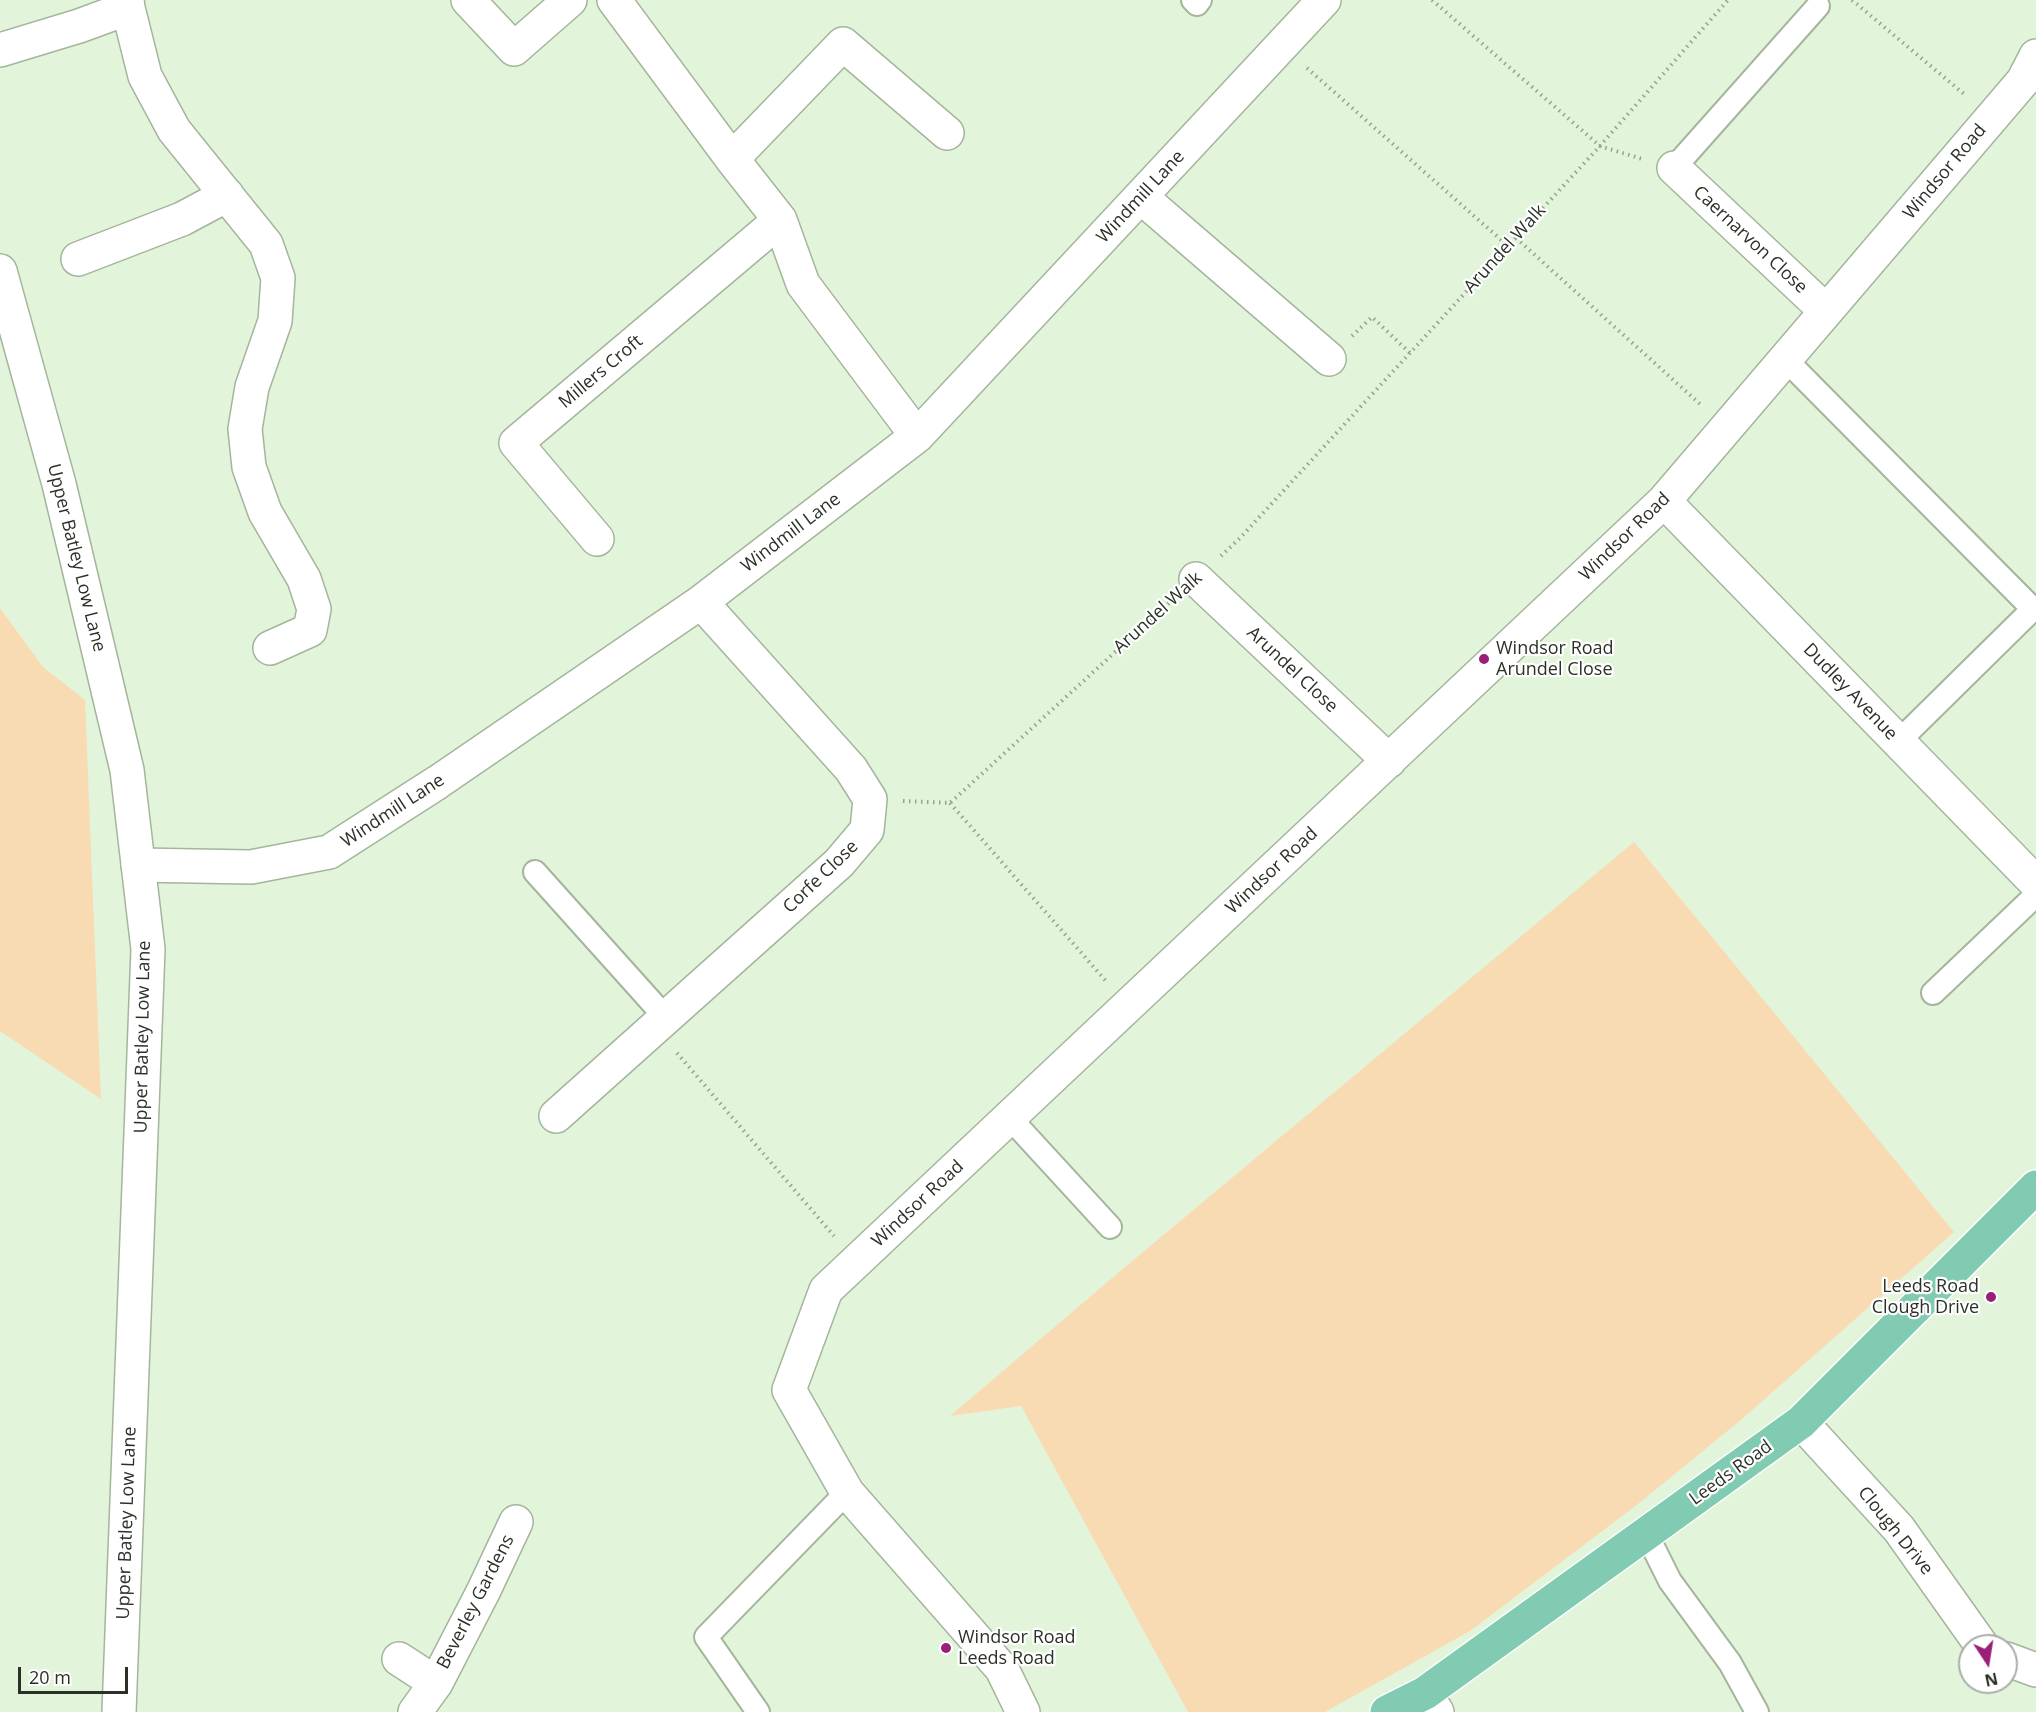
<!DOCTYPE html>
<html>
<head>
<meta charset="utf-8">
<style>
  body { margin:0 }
  #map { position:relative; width:2036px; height:1712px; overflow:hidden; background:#e2f4da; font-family:"Open Sans",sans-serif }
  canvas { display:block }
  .north { position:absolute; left:1958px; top:1634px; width:60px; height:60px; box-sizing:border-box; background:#fff; border:2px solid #aaada9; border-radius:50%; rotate:168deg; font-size:16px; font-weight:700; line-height:24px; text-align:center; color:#2b3127 }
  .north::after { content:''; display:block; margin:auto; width:21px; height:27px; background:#991f78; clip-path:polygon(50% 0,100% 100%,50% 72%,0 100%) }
  .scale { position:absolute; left:18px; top:1667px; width:110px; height:27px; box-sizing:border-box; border:3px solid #2b3127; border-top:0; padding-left:8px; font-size:18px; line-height:21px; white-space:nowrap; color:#2b3127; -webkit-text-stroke:4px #fff; paint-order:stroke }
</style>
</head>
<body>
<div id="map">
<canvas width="2036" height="1712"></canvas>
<div class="north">N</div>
<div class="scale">20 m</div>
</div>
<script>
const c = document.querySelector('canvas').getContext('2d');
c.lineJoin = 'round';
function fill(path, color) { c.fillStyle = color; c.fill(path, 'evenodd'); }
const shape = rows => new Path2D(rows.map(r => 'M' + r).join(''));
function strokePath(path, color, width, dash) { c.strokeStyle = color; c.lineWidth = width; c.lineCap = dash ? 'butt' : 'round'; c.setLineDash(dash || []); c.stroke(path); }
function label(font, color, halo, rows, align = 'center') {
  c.font = font + ' "Open Sans",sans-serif'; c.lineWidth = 4.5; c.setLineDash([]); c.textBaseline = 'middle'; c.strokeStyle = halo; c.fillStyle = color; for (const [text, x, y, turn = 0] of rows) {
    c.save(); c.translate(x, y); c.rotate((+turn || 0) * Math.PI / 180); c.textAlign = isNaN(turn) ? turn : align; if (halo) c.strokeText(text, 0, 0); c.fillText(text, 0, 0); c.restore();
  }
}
const green = shape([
  [0,608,43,667,85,700,101,1099,0,1031],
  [1634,842,1954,1232,1742,1419,1638,1504,1470,1631,1325,1712,1188,1712,1021,1406,950,1416,1131,1262]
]);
const path = shape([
  [1432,0,1600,146,1642,159],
  [1852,0,1964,94],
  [1307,68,1508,246],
  [1516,238,1700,404],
  [1352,336,1372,317,1410,353],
  [1221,556,1241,537,1600,146,1728,0],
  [903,801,950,803,1171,601],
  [950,803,1106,981],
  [677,1053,834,1236]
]);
const service = shape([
  [1193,0,1197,4,1200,0],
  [1674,168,1818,6],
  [1785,359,2033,609,1898,742],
  [535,872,666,1018],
  [1933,993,2036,895],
  [1009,1117,1110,1227],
  [1646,1533,1670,1581,1730,1663,1757,1712],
  [758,1712,706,1637,847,1492]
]);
const minor = shape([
  [468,0,514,49,570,0],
  [614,0,732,159,780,220,803,284,917,436],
  [128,8,145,76,174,130,266,244,278,278,275,321,252,387,245,429,249,467,265,512,304,579,314,609,310,630,270,648],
  [0,50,79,26,128,8,127,0],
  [732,159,843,44,947,133],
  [1674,168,1826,311],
  [1141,197,1329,359],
  [78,259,182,219,227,195],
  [1664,501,2036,883],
  [597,539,516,443,780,220],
  [1196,579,1389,761],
  [138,865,251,867,329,852,438,782,701,602,917,436,1324,0],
  [556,1116,839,863,867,830,870,799,851,769,701,602],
  [1801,1422,1899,1529,1982,1646],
  [399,1659,436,1683],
  [2006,1659,2036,1670],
  [1425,1693,1437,1712],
  [415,1712,436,1683,484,1590,516,1522],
  [1023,1712,1002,1669,847,1492,789,1390,826,1290,1664,501,2023,81,2036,56]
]);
const tertiary = shape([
  [0,271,59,484,127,770,148,949,119,1712]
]);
const primary = shape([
  [1387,1712,1425,1693,1801,1422,2036,1187]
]);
const markers = [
  [1484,659,6,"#991f78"],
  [1991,1297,6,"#991f78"],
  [946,1648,6,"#991f78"]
];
const streetNames = [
  ["Windsor Road",1945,172,-50],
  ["Windmill Lane",1141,197,-47],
  ["Caernarvon Close",1750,240,43],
  ["Arundel Walk",1505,249,-48],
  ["Millers Croft",601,372,-40],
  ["Windmill Lane",791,533,-37],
  ["Windsor Road",1625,537,-44],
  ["Upper Batley Low Lane",76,558,76],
  ["Arundel Walk",1158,613,-42],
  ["Arundel Close",1292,670,43],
  ["Dudley Avenue",1850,692,46],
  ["Windmill Lane",393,811,-33],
  ["Windsor Road",1272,871,-43],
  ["Corfe Close",821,877,-44],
  ["Upper Batley Low Lane",143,1037,-89],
  ["Windsor Road",918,1204,-43],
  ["Leeds Road",1731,1473,-36],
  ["Upper Batley Low Lane",127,1523,-88],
  ["Clough Drive",1895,1531,51],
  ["Beverley Gardens",476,1602,-63]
];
const poiNames = [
  ["Windsor Road",1496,649],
  ["Arundel Close",1496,670],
  ["Leeds Road",1979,1287,"right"],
  ["Clough Drive",1979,1308,"right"],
  ["Windsor Road",958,1638],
  ["Leeds Road",958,1659]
];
fill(green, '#f9dbb3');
strokePath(service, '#a4b59c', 26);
strokePath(minor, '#a4b59c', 36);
strokePath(tertiary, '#a4b59c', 36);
strokePath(primary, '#fff', 36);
strokePath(path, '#96a390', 4, [1.5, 4.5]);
strokePath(service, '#fff', 22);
strokePath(minor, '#fff', 33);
strokePath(tertiary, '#fff', 33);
strokePath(primary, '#82cbb3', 33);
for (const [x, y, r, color] of markers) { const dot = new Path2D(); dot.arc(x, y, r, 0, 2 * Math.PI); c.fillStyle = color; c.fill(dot); strokePath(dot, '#fff', 2); }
label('18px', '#2b3127', '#fff', streetNames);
label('18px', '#2b3127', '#fff', poiNames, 'left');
</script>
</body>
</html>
